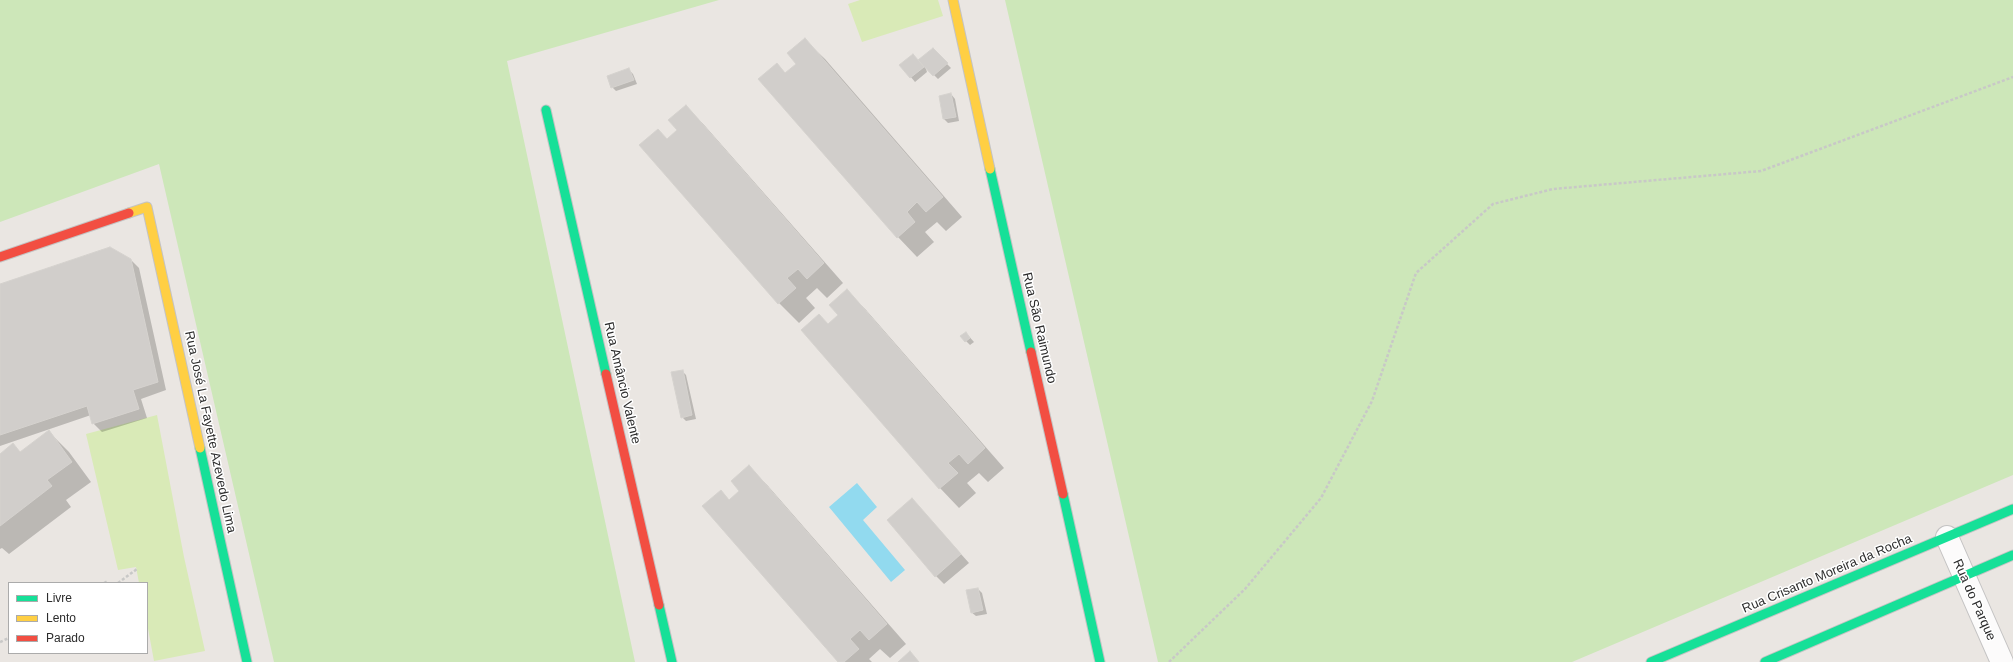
<!DOCTYPE html>
<html>
<head>
<meta charset="utf-8">
<style>
  body { margin:0 }
  #map { position:relative; width:2013px; height:662px; overflow:hidden; background:#eae6e2; font-family:Arial,sans-serif }
  canvas { display:block }
  .legend { position:absolute; left:8px; top:582px; width:140px; height:72px; box-sizing:border-box; background:#fff; border:1px solid #ababab; margin:0; padding:5px 7px; list-style:none; font-size:12px; color:#2c2c2c }
  .legend li { display:flex; align-items:center; gap:8px; height:20px }
  .legend b { width:20px; border:1px solid #ababab }
</style>
</head>
<body>
<div id="map">
<canvas width="2013" height="662"></canvas>
<ul class="legend">
<li><b style="height:5px;background:#16e098"></b>Livre</li>
<li><b style="height:5px;background:#ffcf43"></b>Lento</li>
<li><b style="height:5px;background:#f24e42"></b>Parado</li>
</ul>
</div>
<script>
const c = document.querySelector('canvas').getContext('2d');
c.lineJoin = 'round';
function fill(path, color) { c.fillStyle = color; c.fill(path, 'evenodd'); }
const shape = rows => new Path2D(rows.map(r => 'M' + r).join(''));
function strokePath(path, color, width, dash) { c.strokeStyle = color; c.lineWidth = width; c.lineCap = dash ? 'butt' : 'round'; c.setLineDash(dash || []); c.stroke(path); }
function label(font, color, halo, rows, align = 'center') {
  c.font = font + ' Arial,sans-serif'; c.lineWidth = 3; c.setLineDash([]); c.textBaseline = 'middle'; c.strokeStyle = halo; c.fillStyle = color; for (const [text, x, y, turn = 0] of rows) {
    c.save(); c.translate(x, y); c.rotate((+turn || 0) * Math.PI / 180); c.textAlign = isNaN(turn) ? turn : align; if (halo) c.strokeText(text, 0, 0); c.fillText(text, 0, 0); c.restore();
  }
}
const green = shape([
  [0,0,719,0,507,61,635,662,274,662,159,164,0,222],
  [1005,0,2013,0,2013,475,1572,662,1158,662]
]);
const pitch = shape([
  [860,0,938,0,943,16,862,42,848,4],
  [157,415,184,557,205,651,154,661,147,623,147,583,139,583,136,567,118,570,86,434]
]);
const water = shape([
  [857,483,877,507,863,520,905,570,891,582,829,507]
]);
const shadow = shape([
  [805,40,825,59,962,217,946,231,937,222,925,232,934,242,917,257,898,237,760,79,777,64,786,74,797,64],
  [933,50,951,68,938,79,925,66,927,72,915,82,901,65,919,61],
  [629,70,633,74,637,84,616,91,612,87],
  [951,94,955,99,959,121,948,123,944,119,940,96],
  [686,106,705,126,843,283,827,298,817,288,806,298,815,308,799,323,779,303,641,145,667,140,678,130],
  [131,260,139,268,166,390,141,399,147,418,102,432,93,423,91,415,0,446,0,285],
  [847,291,866,310,1004,468,988,482,979,473,967,483,976,493,959,508,940,488,802,330,828,325,839,315],
  [966,333,974,342,970,345,966,341],
  [682,371,686,375,696,419,686,421,682,417],
  [49,432,69,452,91,482,66,500,71,507,9,554,2,548,0,549,0,455,13,445,21,453],
  [749,467,768,486,906,644,890,658,880,649,869,659,872,662,839,662,721,491,730,501,741,491],
  [912,499,969,563,944,584,936,576],
  [978,589,982,593,987,614,976,616,971,612]
]);
const building = shape([
  [805,38,943,197,926,212,917,202,907,212,915,222,897,238,758,79,777,63,785,73,796,64,787,53,805,38],
  [933,48,948,63,933,76,918,60,933,48],
  [913,54,924,67,910,78,899,65,913,54],
  [629,68,634,80,611,88,607,76,629,68],
  [951,93,956,117,943,119,939,96,951,93],
  [686,105,824,263,807,279,798,269,787,278,796,288,778,304,639,145,658,129,667,139,677,130,668,120,686,105],
  [110,247,131,259,158,382,133,390,139,409,92,424,87,406,0,435,0,284,110,247],
  [847,289,985,448,968,464,959,454,948,463,958,473,939,489,801,330,819,314,828,324,838,315,829,305,847,289],
  [966,332,970,338,965,342,960,336,966,332],
  [683,370,692,415,681,418,671,372,683,370],
  [49,430,72,462,47,480,52,486,0,526,0,454,13,443,20,452,49,430],
  [749,465,887,624,869,640,860,630,850,639,859,649,844,662,838,662,702,506,721,490,729,500,739,491,731,481,749,465],
  [912,498,961,554,935,577,887,520,912,498],
  [978,588,983,610,971,613,966,590,978,588],
  [910,651,919,662,898,662,910,651]
]);
const path = shape([
  [104,583,108,581],
  [118,583,137,569],
  [0,642,9,638],
  [1169,662,1245,589,1321,498,1372,401,1416,273,1493,204,1553,189,1761,171,2013,77]
]);
const street = shape([
  [1947,537,2002,662]
]);
const fast = shape([
  [546,110,606,374],
  [990,169,1031,352],
  [200,448,247,662],
  [1063,494,1100,662],
  [659,605,672,662],
  [1651,662,2013,509],
  [1765,662,2013,555]
]);
const slow = shape([
  [953,0,990,169],
  [129,213,147,207,200,448]
]);
const jam = shape([
  [0,257,129,213],
  [1031,352,1063,494],
  [606,374,659,605]
]);
const streetNames = [
  ["Rua São Raimundo",1039,328,77],
  ["Rua Amâncio Valente",622,383,77],
  ["Rua José La Fayette Azevedo Lima",210,432,78],
  ["Rua Crisanto Moreira da Rocha",1827,574,-23],
  ["Rua do Parque",1974,600,66]
];
fill(green, '#cde7b9');
fill(pitch, '#d9eab7');
fill(water, '#92daef');
fill(shadow, '#0003');
fill(building, '#d1cecb');
strokePath(building, '#d5d2ce', 1);
strokePath(street, '#c4c3c3', 24);
strokePath(fast, '#c4c3c3', 11);
strokePath(slow, '#c4c3c3', 11);
strokePath(jam, '#c4c3c3', 11);
strokePath(path, '#c8c8c7', 2.5, [3, 2]);
strokePath(street, '#fcfbfb', 22);
strokePath(fast, '#16e098', 9);
strokePath(slow, '#ffcf43', 9);
strokePath(jam, '#f24e42', 9);
label('13px', '#2c2c2c', '#fff', streetNames);
</script>
</body>
</html>
